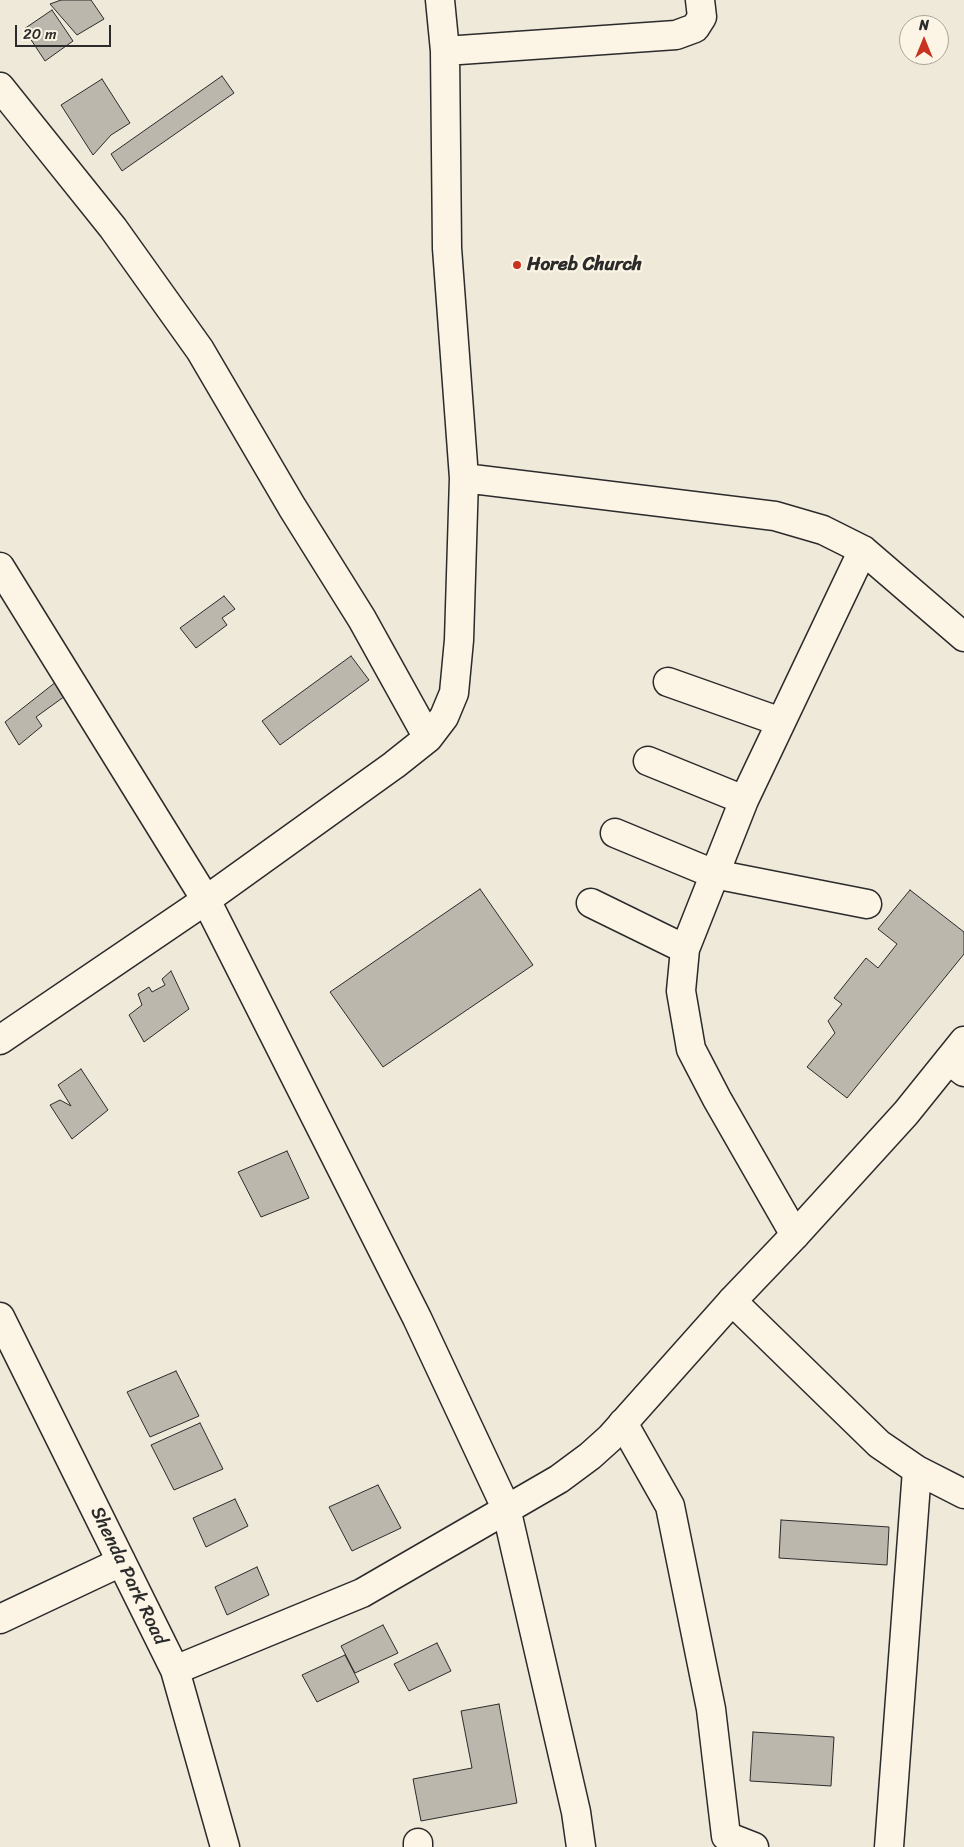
<!DOCTYPE html>
<html>
<head>
<meta charset="utf-8">
<style>
  body { margin:0 }
  #map { position:relative; width:964px; height:1847px; overflow:hidden; background:#efe9da; font-family:Sriracha,sans-serif }
  canvas { display:block }
  .north { position:absolute; left:899px; top:15px; width:50px; height:50px; box-sizing:border-box; background:#fcf5e5; border:1px solid #a8a49b; border-radius:50%; rotate:0deg; font-size:14px; font-weight:700; line-height:20px; text-align:center; color:#2b2b2b }
  .north::after { content:''; display:block; margin:auto; width:18px; height:22px; background:#c8321e; clip-path:polygon(50% 0,100% 100%,50% 72%,0 100%) }
  .scale { position:absolute; left:15px; top:25px; width:96px; height:22px; box-sizing:border-box; border:2px solid #2b2b2b; border-top:0; padding-left:6px; font-size:15px; line-height:18px; white-space:nowrap; color:#2b2b2b; -webkit-text-stroke:4px #fcf5e5; paint-order:stroke }
</style>
</head>
<body>
<div id="map">
<canvas width="964" height="1847"></canvas>
<div class="north">N</div>
<div class="scale">20 m</div>
</div>
<script>
const c = document.querySelector('canvas').getContext('2d');
c.lineJoin = 'round';
function fill(path, color) { c.fillStyle = color; c.fill(path, 'evenodd'); }
const shape = rows => new Path2D(rows.map(r => 'M' + r).join(''));
function strokePath(path, color, width, dash) { c.strokeStyle = color; c.lineWidth = width; c.lineCap = dash ? 'butt' : 'round'; c.setLineDash(dash || []); c.stroke(path); }
function label(font, color, halo, rows, align = 'center') {
  c.font = font + ' Sriracha,sans-serif'; c.lineWidth = 4.5; c.setLineDash([]); c.textBaseline = 'middle'; c.strokeStyle = halo; c.fillStyle = color; for (const [text, x, y, turn = 0] of rows) {
    c.save(); c.translate(x, y); c.rotate((+turn || 0) * Math.PI / 180); c.textAlign = isNaN(turn) ? turn : align; if (halo) c.strokeText(text, 0, 0); c.fillText(text, 0, 0); c.restore();
  }
}
const building = shape([
  [61,0,91,0,104,19,77,35,50,4,61,0],
  [52,10,73,41,45,61,24,29,52,10],
  [222,76,234,93,122,171,111,154,222,76],
  [102,79,130,123,111,135,93,155,61,105,102,79],
  [224,596,235,609,222,618,227,625,196,648,180,628,224,596],
  [351,656,369,680,280,745,262,721,351,656],
  [61,678,72,691,36,717,42,726,19,745,5,722,61,678],
  [480,889,533,965,383,1067,330,992,480,889],
  [910,890,964,932,964,954,847,1098,807,1067,835,1033,828,1021,842,1004,834,998,866,958,878,968,897,944,878,929,910,890],
  [171,971,189,1009,144,1042,129,1015,142,1005,138,994,149,987,152,992,165,985,162,979,171,971],
  [81,1069,108,1110,72,1139,50,1105,60,1100,71,1106,58,1085,81,1069],
  [287,1151,309,1198,261,1217,238,1172,287,1151],
  [176,1371,199,1416,150,1437,127,1392,176,1371],
  [200,1423,223,1469,174,1490,151,1445,200,1423],
  [378,1485,401,1528,352,1551,329,1507,378,1485],
  [235,1499,248,1526,206,1547,193,1518,235,1499],
  [781,1520,889,1527,887,1565,779,1558,781,1520],
  [257,1567,269,1595,227,1615,215,1587,257,1567],
  [383,1625,398,1653,355,1673,341,1646,383,1625],
  [437,1643,451,1671,409,1691,394,1664,437,1643],
  [345,1655,359,1682,317,1702,302,1675,345,1655],
  [499,1704,517,1803,421,1821,413,1779,472,1768,461,1711,499,1704],
  [753,1732,834,1737,831,1786,750,1781,753,1732]
]);
const street = shape([
  [445,51,676,35,695,28,702,17,700,0],
  [0,87,113,228,200,350,292,507,362,619,428,738],
  [464,478,775,516,823,530,863,550,964,637],
  [0,567,206,900,417,1318,506,1508,576,1812,581,1847],
  [668,682,781,722],
  [648,761,744,800],
  [615,833,714,874,867,904],
  [591,903,685,949],
  [0,1040,206,900,394,765,428,738,444,717,454,693,459,640,464,478,447,248,445,51,440,0],
  [949,1060,964,1072],
  [795,1235,717,1099,691,1049,681,991,685,949,744,800,863,550],
  [732,1301,879,1444,917,1470,964,1494],
  [623,1423,670,1506,711,1709,726,1836,754,1847],
  [0,1619,121,1562],
  [418,1843,418,1847],
  [889,1847,917,1470]
]);
const secondary = shape([
  [0,1317,175,1670,225,1847],
  [175,1670,362,1593,559,1479,590,1456,610,1438,732,1301,795,1235,906,1113,964,1041]
]);
const markers = [
  [517,265,5,"#c8321e"]
];
const poiNames = [
  ["Horeb Church",527,265]
];
const streetNames = [
  ["Shenda Park Road",128,1576,64]
];
fill(building, '#bcb7ac');
strokePath(building, '#2b2b2b', 1);
strokePath(street, '#2b2b2b', 31);
strokePath(secondary, '#2b2b2b', 31);
strokePath(street, '#fcf5e5', 28);
strokePath(secondary, '#fcf5e5', 28);
for (const [x, y, r, color] of markers) { const dot = new Path2D(); dot.arc(x, y, r, 0, 2 * Math.PI); c.fillStyle = color; c.fill(dot); strokePath(dot, '#fcf5e5', 2); }
label('bold 19px', '#2b2b2b', '#fcf5e5', poiNames, 'left');
label('19px', '#2b2b2b', '#fcf5e5', streetNames);
</script>
</body>
</html>
